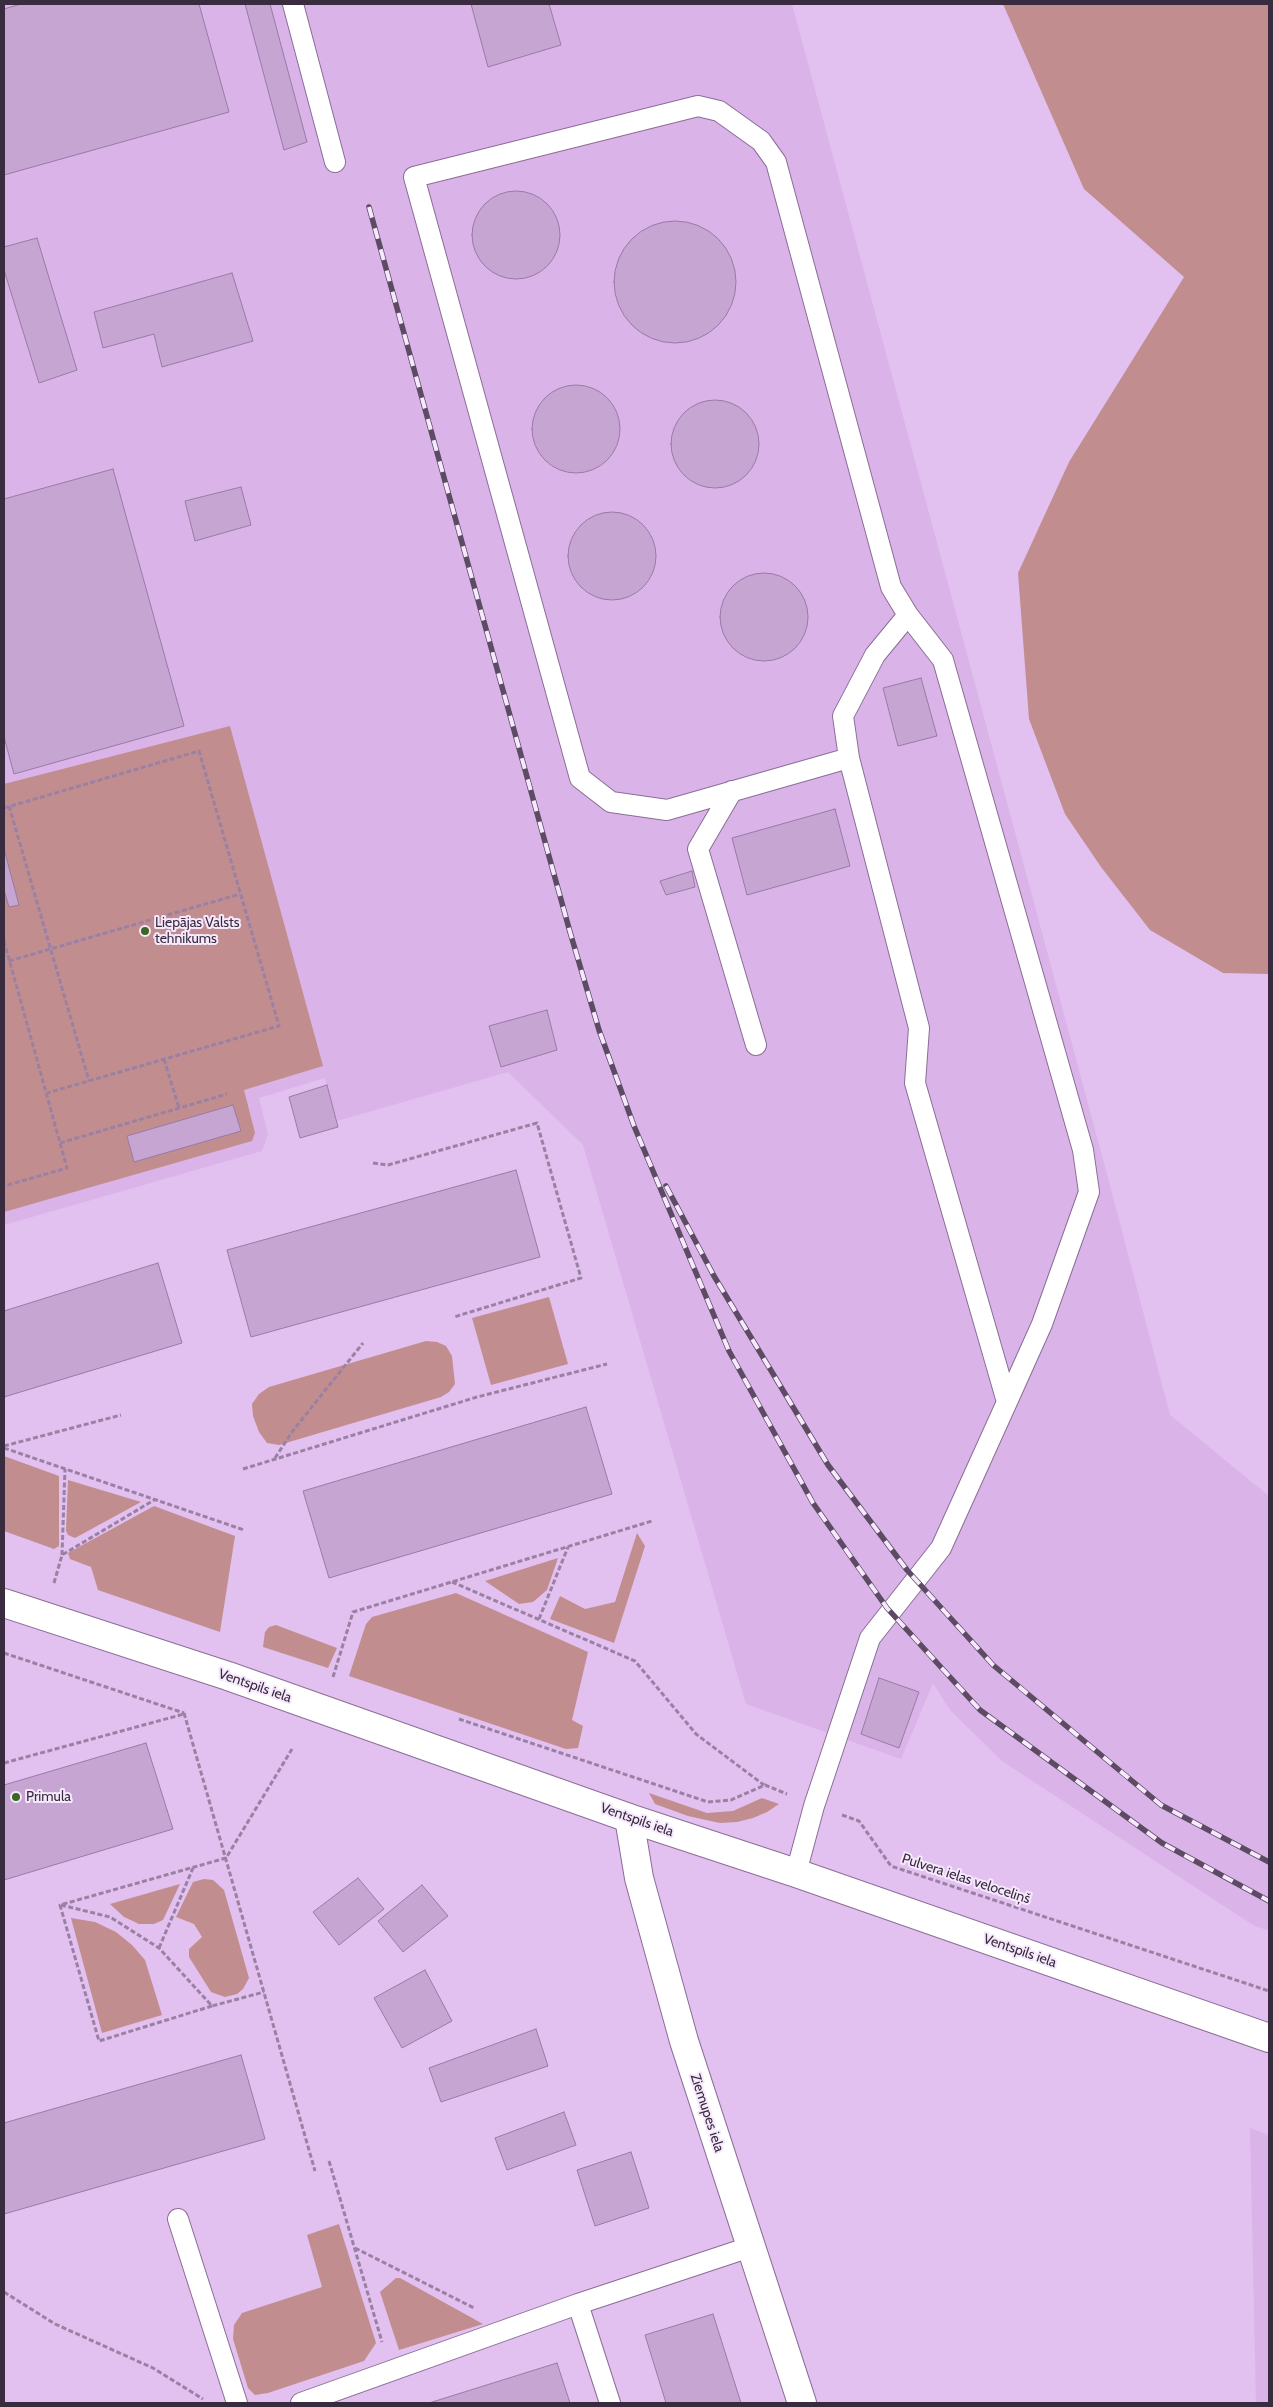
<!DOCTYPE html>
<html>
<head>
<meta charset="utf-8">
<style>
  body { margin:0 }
  #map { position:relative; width:1273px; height:2407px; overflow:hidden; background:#e2c0ef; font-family:Cabin,sans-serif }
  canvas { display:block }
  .frame { position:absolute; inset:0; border:5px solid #392c3e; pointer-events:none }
</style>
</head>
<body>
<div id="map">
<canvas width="1273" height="2407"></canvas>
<div class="frame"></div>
</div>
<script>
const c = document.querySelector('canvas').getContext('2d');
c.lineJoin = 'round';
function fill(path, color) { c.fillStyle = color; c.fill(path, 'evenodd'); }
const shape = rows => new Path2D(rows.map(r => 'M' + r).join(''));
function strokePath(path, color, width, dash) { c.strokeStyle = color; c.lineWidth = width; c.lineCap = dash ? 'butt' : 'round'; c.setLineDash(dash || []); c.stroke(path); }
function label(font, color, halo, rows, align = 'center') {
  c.font = font + ' Cabin,sans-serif'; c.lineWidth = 4; c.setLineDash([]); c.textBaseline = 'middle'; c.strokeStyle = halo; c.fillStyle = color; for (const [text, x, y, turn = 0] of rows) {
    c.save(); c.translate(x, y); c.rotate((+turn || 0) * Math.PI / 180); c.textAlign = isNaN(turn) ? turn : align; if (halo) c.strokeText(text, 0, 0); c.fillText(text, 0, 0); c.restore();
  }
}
const built = shape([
  [4,4,792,4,1111,1189,1170,1415,1269,1496,1269,1931,1253,1925,1002,1761,950,1710,933,1683,901,1759,746,1704,583,1145,508,1072,337,1121,325,1078,259,1098,268,1134,262,1151,4,1225],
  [1250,2128,1269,2135,1269,2403,1256,2403]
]);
const green = shape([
  [1003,4,1269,4,1269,974,1223,973,1150,930,1101,867,1065,814,1029,719,1018,573,1069,462,1184,277,1084,189],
  [230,726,323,1066,244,1090,255,1133,252,1141,4,1212,4,784],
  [549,1297,568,1364,491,1385,472,1318],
  [426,1341,437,1342,446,1346,452,1356,455,1384,449,1392,441,1397,279,1445,267,1443,259,1432,253,1416,252,1404,259,1394,269,1387],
  [4,1456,59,1476,59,1546,54,1549,4,1531],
  [68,1480,141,1502,75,1538,68,1535,66,1531],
  [154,1506,235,1536,220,1632,98,1590,91,1567,70,1559,68,1553],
  [637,1533,645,1546,614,1643,550,1619,560,1596,585,1609,615,1602],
  [558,1558,547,1590,533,1602,519,1604,485,1581],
  [456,1593,588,1652,572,1720,583,1726,578,1748,566,1749,349,1676,366,1624,372,1617],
  [276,1625,337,1648,328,1668,263,1647,265,1632,269,1627],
  [649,1793,707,1813,733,1811,762,1798,779,1804,767,1812,753,1818,737,1822,720,1823,688,1816,655,1804],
  [204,1879,213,1880,224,1890,249,1978,243,1989,237,1994,225,1997,211,1992,189,1957,189,1949,202,1937,194,1924,176,1917,193,1882],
  [180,1884,163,1920,154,1924,139,1924,124,1917,110,1904],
  [71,1918,95,1922,116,1932,132,1945,145,1960,162,2015,102,2033],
  [339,2224,376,2343,364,2361,268,2393,255,2395,248,2388,233,2339,234,2325,242,2313,322,2287,307,2235],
  [396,2278,400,2278,483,2324,399,2350,380,2292]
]);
const building = shape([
  [21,4,199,4,229,112,4,175,4,9,21,4],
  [245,4,270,4,307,142,284,150,245,4],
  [471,4,549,4,561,45,488,67,471,4],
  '472 235a44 44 0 1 1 88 0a44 44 0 1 1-88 0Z',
  '614 282a61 61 0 1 1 122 0a61 61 0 1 1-122 0Z',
  [37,238,77,370,39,383,4,270,4,247,37,238],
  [232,273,253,341,162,367,154,334,103,348,94,312,232,273],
  '532 429a44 44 0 1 1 88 0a44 44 0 1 1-88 0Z',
  '671 444a44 44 0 1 1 88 0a44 44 0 1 1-88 0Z',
  [113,469,184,726,14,774,4,737,4,499,113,469],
  [241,487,251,525,195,541,185,501,241,487],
  '568 556a44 44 0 1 1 88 0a44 44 0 1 1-88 0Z',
  '720 617a44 44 0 1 1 88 0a44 44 0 1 1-88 0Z',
  [921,678,937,736,898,746,883,688,921,678],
  [835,809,850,866,747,895,732,838,835,809],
  [4,849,19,905,9,907,4,890,4,849],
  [692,871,695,887,666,895,660,881,692,871],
  [547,1010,557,1050,501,1067,489,1026,547,1010],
  [327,1085,338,1127,300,1138,289,1097,327,1085],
  [233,1105,241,1131,134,1162,127,1136,233,1105],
  [516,1170,540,1257,251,1337,227,1250,516,1170],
  [158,1263,182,1343,4,1397,4,1311,158,1263],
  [586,1407,612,1494,329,1578,303,1491,586,1407],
  [879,1678,919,1692,899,1748,861,1734,879,1678],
  [146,1743,173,1829,4,1880,4,1785,146,1743],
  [358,1878,384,1909,339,1945,313,1912,358,1878],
  [422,1885,448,1916,403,1952,378,1921,422,1885],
  [425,1970,452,2021,402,2048,374,1998,425,1970],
  [536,2029,548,2066,441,2102,429,2068,536,2029],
  [241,2055,265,2139,4,2214,4,2123,241,2055],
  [564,2112,576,2145,507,2170,495,2138,564,2112],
  [631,2152,649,2208,595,2226,577,2170,631,2152],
  [713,2314,741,2403,666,2403,645,2335,713,2314],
  [557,2363,570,2403,429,2403,557,2363]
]);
const path = shape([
  [9,806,89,1081],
  [4,808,199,751,279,1026,47,1093],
  [4,941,67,1168,4,1186],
  [9,961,240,894],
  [164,1059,179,1108],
  [60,1143,227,1094],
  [373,1163,388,1165,537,1123,581,1278,454,1317],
  [4,1446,121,1415],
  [4,1448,244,1530],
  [275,1458,292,1432,363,1343],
  [243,1469,477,1397,607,1364],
  [62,1555,65,1469],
  [452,1582,635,1661,696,1734,764,1785],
  [54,1583,62,1555,154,1500],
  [539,1619,568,1547],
  [4,1653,184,1713],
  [333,1677,353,1612,652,1521],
  [184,1713,315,2171],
  [459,1719,708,1802,731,1800,765,1785,787,1794],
  [4,1763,184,1714],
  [842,1815,859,1821,891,1866,1269,1991],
  [61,1905,110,1917,159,1948,212,2006,264,1992],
  [159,1948,193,1868],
  [212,2006,99,2041,60,1905,226,1858,292,1749],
  [329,2161,382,2342],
  [355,2248,474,2308],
  [4,2292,55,2324,153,2368,203,2399]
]);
const service = shape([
  [293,4,335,162],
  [849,758,843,716,875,655,908,615],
  [732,791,698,849,756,1045],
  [796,1873,814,1806,870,1638,941,1548,1007,1402,1042,1324,1089,1192,1083,1150,943,660,908,615,891,587,776,162,761,141,719,111,698,106,414,177,580,778,611,802,667,810,849,758,919,1028,915,1083,1007,1402],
  [178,2219,237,2403],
  [578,2304,750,2247],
  [301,2403,578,2304,610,2403]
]);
const minor = shape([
  [629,1818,639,1878,684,2041,802,2403]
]);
const tertiary = shape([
  [4,1603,228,1676,629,1818,796,1873,1269,2038]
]);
const rail = shape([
  [369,207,570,932,599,1030,634,1126,729,1351,813,1503,887,1608,980,1710,1162,1843,1269,1901],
  [666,1186,714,1276,828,1465,907,1570,993,1665,1161,1805,1269,1862]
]);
const markers = [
  [145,931,5,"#3b6725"],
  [16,1797,5,"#3b6725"]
];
const poiNames = [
  ["Liepājas Valsts",155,923],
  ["tehnikums",155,939],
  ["Primula",26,1797]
];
const streetNames = [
  ["Ventspils iela",255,1686,19],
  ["Ventspils iela",637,1820,19],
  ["Pulvera ielas veloceliņš",966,1879,18],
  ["Ventspils iela",1020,1951,19],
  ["Ziemupes iela",707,2113,72]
];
fill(built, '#dab4e9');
fill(green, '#c28d8e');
fill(building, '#c6a5d3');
strokePath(building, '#997aa5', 1);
strokePath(service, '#8b6d97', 22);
strokePath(minor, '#8b6d97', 30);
strokePath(tertiary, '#8b6d97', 30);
strokePath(path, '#9a81a3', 3, [5, 2.5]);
strokePath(service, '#fff', 20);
strokePath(minor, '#fff', 28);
strokePath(tertiary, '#fff', 28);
strokePath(rail, '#5c4b63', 5.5);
strokePath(rail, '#f7e9fd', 4, [11]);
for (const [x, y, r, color] of markers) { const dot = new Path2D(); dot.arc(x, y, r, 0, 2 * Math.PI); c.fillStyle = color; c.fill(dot); strokePath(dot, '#f7e9fd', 2); }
label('14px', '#392c3e', '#f7e9fd', poiNames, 'left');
label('14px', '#392c3e', '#f7e9fd', streetNames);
</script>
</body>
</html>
